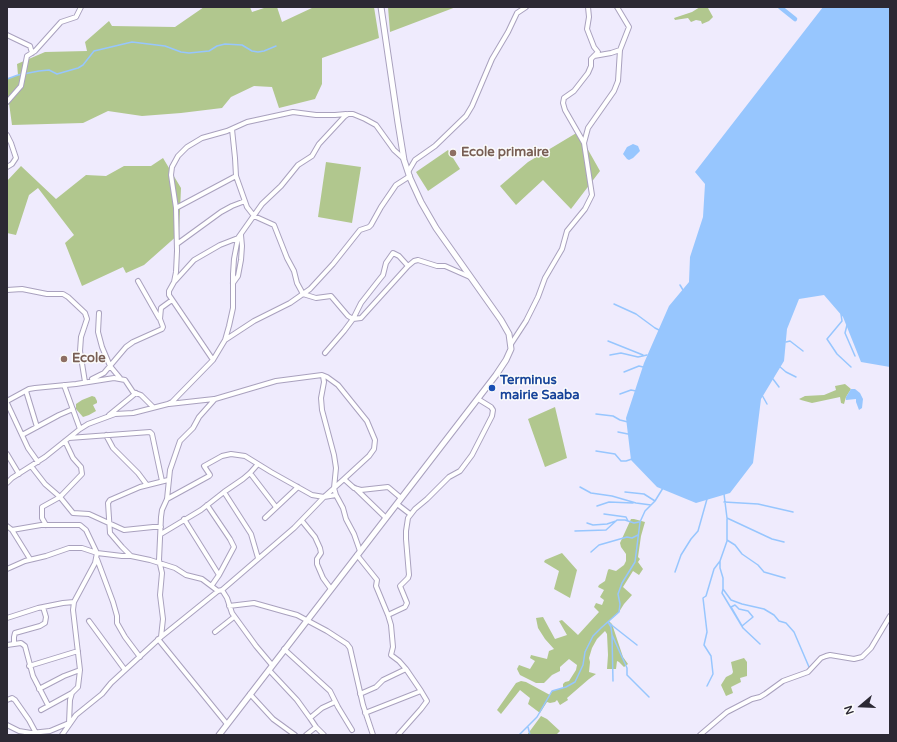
<!DOCTYPE html>
<html>
<head>
<meta charset="utf-8">
<style>
  body { margin:0 }
  #map { position:relative; width:897px; height:742px; overflow:hidden; background:#efebfd; font-family:"Varela Round",sans-serif }
  canvas { display:block }
  .frame { position:absolute; inset:0; border:8px solid #2c2934; pointer-events:none }
  .north { position:absolute; left:841px; top:686px; width:40px; height:40px; -webkit-text-stroke:3px #fbfbfb; paint-order:stroke; rotate:251deg; font-size:11px; font-weight:700; line-height:16px; text-align:center; color:#2c2934 }
  .north::after { content:''; display:block; margin:auto; width:14px; height:18px; background:#2c2934; clip-path:polygon(50% 0,100% 100%,50% 72%,0 100%) }
</style>
</head>
<body>
<div id="map">
<canvas width="897" height="742"></canvas>
<div class="frame"></div>
<div class="north">N</div>
</div>
<script>
const c = document.querySelector('canvas').getContext('2d');
c.lineJoin = 'round';
function fill(path, color) { c.fillStyle = color; c.fill(path, 'evenodd'); }
const shape = rows => new Path2D(rows.map(r => 'M' + r).join(''));
function strokePath(path, color, width, dash) { c.strokeStyle = color; c.lineWidth = width; c.lineCap = dash ? 'butt' : 'round'; c.setLineDash(dash || []); c.stroke(path); }
function label(font, color, halo, rows, align = 'center') {
  c.font = font + ' "Varela Round",sans-serif'; c.lineWidth = 3; c.setLineDash([]); c.textBaseline = 'middle'; c.strokeStyle = halo; c.fillStyle = color; for (const [text, x, y, turn = 0] of rows) {
    c.save(); c.translate(x, y); c.rotate((+turn || 0) * Math.PI / 180); c.textAlign = isNaN(turn) ? turn : align; if (halo) c.strokeText(text, 0, 0); c.fillText(text, 0, 0); c.restore();
  }
}
const green = shape([
  [204,7,250,7,252,12,267,7,277,7,282,22,314,7,374,7,379,38,322,58,322,84,315,99,279,108,272,87,254,86,231,97,222,108,181,113,142,116,108,111,83,123,12,125,9,103,7,104,7,79,18,75,17,64,45,52,87,51,85,42,109,21,112,26,175,27],
  [388,7,456,7,390,32],
  [700,7,709,7,708,8,713,17,709,21,702,24,701,21,696,20,691,22,688,18,675,20,674,18,692,12],
  [578,132,600,171,571,209,543,180,516,205,500,186,528,162],
  [448,150,460,169,428,191,416,172],
  [163,158,181,188,179,234,144,265,126,273,123,267,82,286,65,243,74,235,38,188,29,195,16,235,7,233,7,181,21,166,56,199,86,175,106,176,124,166,151,166],
  [326,162,361,167,352,223,318,217],
  [845,384,851,389,846,397,844,404,841,403,840,397,812,403,801,400,799,399,805,396,824,395,836,390,835,386],
  [92,396,95,397,97,401,97,403,93,405,96,411,89,415,83,417,76,409,76,404,82,400],
  [555,407,567,458,545,467,528,419],
  [631,519,634,519,645,522,641,536,638,557,640,559,638,562,643,569,639,575,633,571,623,587,632,595,624,604,619,612,609,621,612,624,623,657,628,664,624,667,619,662,617,661,616,669,607,669,608,655,607,634,605,631,597,639,592,648,589,658,590,662,589,672,596,674,589,679,567,698,568,700,560,705,557,700,555,702,550,703,547,702,540,713,528,704,530,698,520,690,501,714,497,710,516,683,521,681,526,682,550,695,552,691,563,688,563,684,565,682,569,681,576,670,577,665,569,659,560,667,560,671,552,675,544,683,536,683,520,675,517,669,519,665,530,669,535,661,530,658,531,655,547,659,549,651,554,649,545,639,538,628,536,618,543,617,555,639,567,635,559,621,562,620,578,635,599,612,594,607,596,603,602,605,604,600,600,597,604,590,598,587,599,585,605,581,608,570,609,569,616,571,624,565,626,561,626,554,621,547,620,543],
  [562,553,577,570,570,598,554,589,559,571,544,562,545,560],
  [744,658,747,662,747,676,740,678,741,682,731,687,733,693,726,696,721,685,726,677,732,674,733,672,731,662],
  [541,716,547,719,560,731,556,735,527,735]
]);
const water = shape([
  [823,7,890,7,890,367,861,362,843,317,824,295,799,299,787,329,784,361,761,399,753,463,730,493,696,503,657,487,631,460,626,418,644,363,669,306,689,282,690,257,703,217,705,184,695,172],
  [633,144,638,146,640,151,633,158,629,160,627,159,623,154,627,147],
  [851,389,855,389,860,393,863,399,862,408,859,410,856,402,856,399,846,400,846,397]
]);
const stream = shape([
  [7,79,18,75,39,71,49,70,57,74,78,68,83,65,94,51,132,42,165,46,181,52,189,53,209,51,217,46,225,44,242,45,252,51,258,52,264,51,276,46],
  [680,285,683,290],
  [614,304,636,314,655,328,659,330],
  [841,314,842,321,827,339,837,354,851,367],
  [847,325,845,333,855,356],
  [608,341,643,355],
  [786,342,790,341,803,351],
  [610,355,621,353,638,357,647,355],
  [779,366,786,372,796,377],
  [624,372,639,366,643,367],
  [773,379,779,387],
  [620,394,631,390,636,391],
  [762,395,767,404],
  [596,414,613,416,620,420,628,422],
  [618,432,628,434],
  [596,451,615,454,621,461,626,461,632,459],
  [580,487,591,493,612,496,636,503,651,505],
  [625,492,644,494,655,501],
  [724,502,758,504,793,512],
  [597,506,609,502,633,503],
  [604,514,626,517,628,521],
  [727,518,772,539,784,542],
  [587,523,593,525,607,524,616,521],
  [575,531,606,530,617,520,625,520,634,523,639,522],
  [727,540,735,545,742,554,758,565,764,572,785,578],
  [591,552,599,545,627,537,632,538,638,535],
  [720,561,720,568,723,578,723,589,731,600,742,604,764,609,774,615,779,621,786,623,794,632,809,667],
  [675,572,681,555,691,539,698,531,707,499],
  [723,589,722,593,743,628,760,644],
  [735,605,739,609,748,611,753,617,742,626,731,607,735,605],
  [608,622,611,627,612,635,613,681],
  [609,623,637,645],
  [612,635,627,668,627,675,649,697],
  [707,686,713,674,711,656,704,645,707,632,703,598,706,596,714,569,720,561,727,541,727,518,724,494],
  [528,727,530,735],
  [519,735,537,717,552,691,566,687,575,682,583,665,585,652,593,636,601,628,619,612,620,604,618,594,622,583,635,562,640,522,645,511,655,501,663,488]
]);
const canal = shape([
  [780,7,795,19]
]);
const minor = shape([
  [7,35,30,46,32,53],
  [594,56,611,53,620,50],
  [7,102,21,86,27,56,35,51,61,22,76,17,81,7],
  [232,129,235,158,236,176,247,207,254,216,274,225,287,258,294,271,297,283,303,294,316,298,331,296,348,316,353,319,361,318,408,266],
  [7,135,11,143,16,158,12,164,7,167],
  [584,143,588,128,614,91,618,81,620,50,629,27,617,7],
  [408,172,415,160,435,146,466,116,472,106,492,59,508,32,517,13,526,7],
  [176,208,236,176],
  [177,244,221,212,232,206,245,201],
  [138,281,159,318],
  [175,281,194,260,220,245,238,238],
  [233,283,238,276,241,260,242,246,241,235],
  [7,290,22,289,47,294,63,294,68,297,85,313,87,319,81,337,80,351,85,382],
  [99,313,98,332,102,347,110,366,120,378],
  [225,340,254,321,290,303,310,289,333,264,360,230,369,227,371,225,381,207,396,185,410,176],
  [511,344,526,321,538,297,545,278,562,249,567,231,585,209,592,195,584,143,565,110,563,103,564,98,574,91,588,73,591,66,591,59,598,52,594,47,587,29,589,17,588,7],
  [325,353,344,331,353,319,361,303,379,280,383,275,386,263,393,253,399,256,408,266,414,261,418,260,437,266,445,266,470,277],
  [213,360,169,295,169,291,174,282,176,272,177,251,176,208,171,175,172,167,178,156,187,147,202,138,227,131,247,122,293,112,316,115,335,115,346,114],
  [323,376,324,382,321,398,322,410,334,455,336,468,334,488,336,495,343,508,346,519,354,534,360,551],
  [92,379,104,373,126,347,133,342,162,329,163,327,160,319,161,308,172,300],
  [64,385,80,429],
  [26,391,37,427],
  [7,401,29,389,35,388,76,384,114,378,125,380,133,392,141,395,153,407],
  [7,403,28,448,38,462],
  [169,404,214,399],
  [109,415,136,393],
  [22,435,59,415,73,409],
  [106,435,113,448,138,473,147,485],
  [69,438,150,432,152,434,162,481],
  [7,454,19,474],
  [31,466,45,484,60,497,73,513,89,514,124,530,153,527,161,527],
  [250,473,276,507],
  [7,483,12,478,45,457,80,429,88,424,115,414,133,413,168,404,172,402,213,360,225,340,229,326,233,308,233,274,234,259,238,238,262,204,281,186,298,165,312,156,319,144,345,116,348,114,353,114,365,119,376,125,394,150,404,159],
  [355,488,386,518],
  [224,492,251,534,258,558],
  [167,499,209,476,210,475,204,466,222,456,231,454,245,456,271,472,312,495,324,497,336,495],
  [397,504,410,514],
  [207,505,230,539,234,547,219,575],
  [265,518,298,487],
  [184,519,219,575,212,585],
  [302,521,315,537,320,548,321,553,317,559,317,564,323,578,331,589],
  [46,525,42,518,42,507,60,497,82,474,81,467,73,458,65,441],
  [7,526,12,530,41,525,80,525,86,530,97,553,95,563,74,602,73,610,80,670,78,687,72,693,70,700,69,723,50,731,31,733,19,731,7,725],
  [12,530,30,559],
  [161,534,201,510,224,492,243,479,250,473,258,464],
  [357,555,377,580,376,586,388,615],
  [131,556,122,547,110,533,108,503,110,500,140,487,168,480],
  [97,559,113,602,117,616,117,623,125,637,140,657],
  [7,569,25,561,46,556,69,548,82,548,97,553,122,556,131,556,150,560,175,568,186,575,202,579,218,591],
  [222,590,227,598,232,613,256,646,272,665],
  [229,606,254,603,286,612,297,615,327,631,347,644,350,648,363,705,373,735],
  [43,607,46,617,45,623,40,626,15,633,14,637,14,644,21,643,25,646,33,676,48,705],
  [7,618,38,608,63,603,74,602],
  [89,621,125,670],
  [215,632,234,617],
  [161,637,163,619,160,595,162,573,159,560,161,517,162,510,167,499,170,470,180,441,193,428,199,417,215,399,276,381,322,375,327,377,338,385,367,421,375,440,374,449,369,456,344,479],
  [158,639,227,724],
  [7,645,14,644],
  [284,649,330,691,338,707,352,730],
  [29,666,78,651],
  [269,670,297,700,310,718],
  [39,689,64,676,80,670],
  [250,694,273,719,295,735],
  [360,694,376,687,383,680,406,669],
  [7,700,12,698,15,700,29,720,36,733],
  [41,710,72,693],
  [365,713,421,691],
  [62,735,76,715,102,694,111,683,161,637,218,591,222,590,294,528,324,497,344,479,354,488,361,490,388,487,401,498],
  [306,735,316,727],
  [324,735,316,727,310,718,322,708,335,702],
  [398,735,421,709,427,701,421,691,406,669,399,661,391,655,393,647,391,625,388,615,405,607,407,603,400,586,408,578,409,575,406,539,406,531,408,518,415,509,427,499,449,477,460,471,472,455,492,416,493,410,491,407,478,399],
  [700,735,727,712,752,699,760,697,765,694,783,681,808,672,821,658,826,656,830,655,854,659,862,657,871,648,890,616]
]);
const tertiary = shape([
  [219,735,496,375,506,360,511,349,509,334,501,320,436,228,421,202,410,178,404,160,398,123,381,7]
]);
const markers = [
  [453,153,4,"#8d6e63"],
  [64,359,4,"#8d6e63"],
  [492,388,4,"#1a4fb4"]
];
const educationNames = [
  ["Ecole primaire",461,153],
  ["Ecole",72,359]
];
const transitNames = [
  ["Terminus",500,381],
  ["mairie Saaba",500,396]
];
fill(green, '#b1c78e');
fill(water, '#97c6fe');
strokePath(stream, '#97c6fe', 1.5);
strokePath(canal, '#97c6fe', 4.5);
strokePath(minor, '#a9a1be', 6);
strokePath(tertiary, '#a9a1be', 7);
strokePath(minor, '#fff', 4);
strokePath(tertiary, '#fff', 5);
for (const [x, y, r, color] of markers) { const dot = new Path2D(); dot.arc(x, y, r, 0, 2 * Math.PI); c.fillStyle = color; c.fill(dot); strokePath(dot, '#fbfbfb', 1.5); }
label('bold 13px', '#785e54', '#fbfbfb', educationNames, 'left');
label('bold 13px', '#164399', '#fbfbfb', transitNames, 'left');
</script>
</body>
</html>
